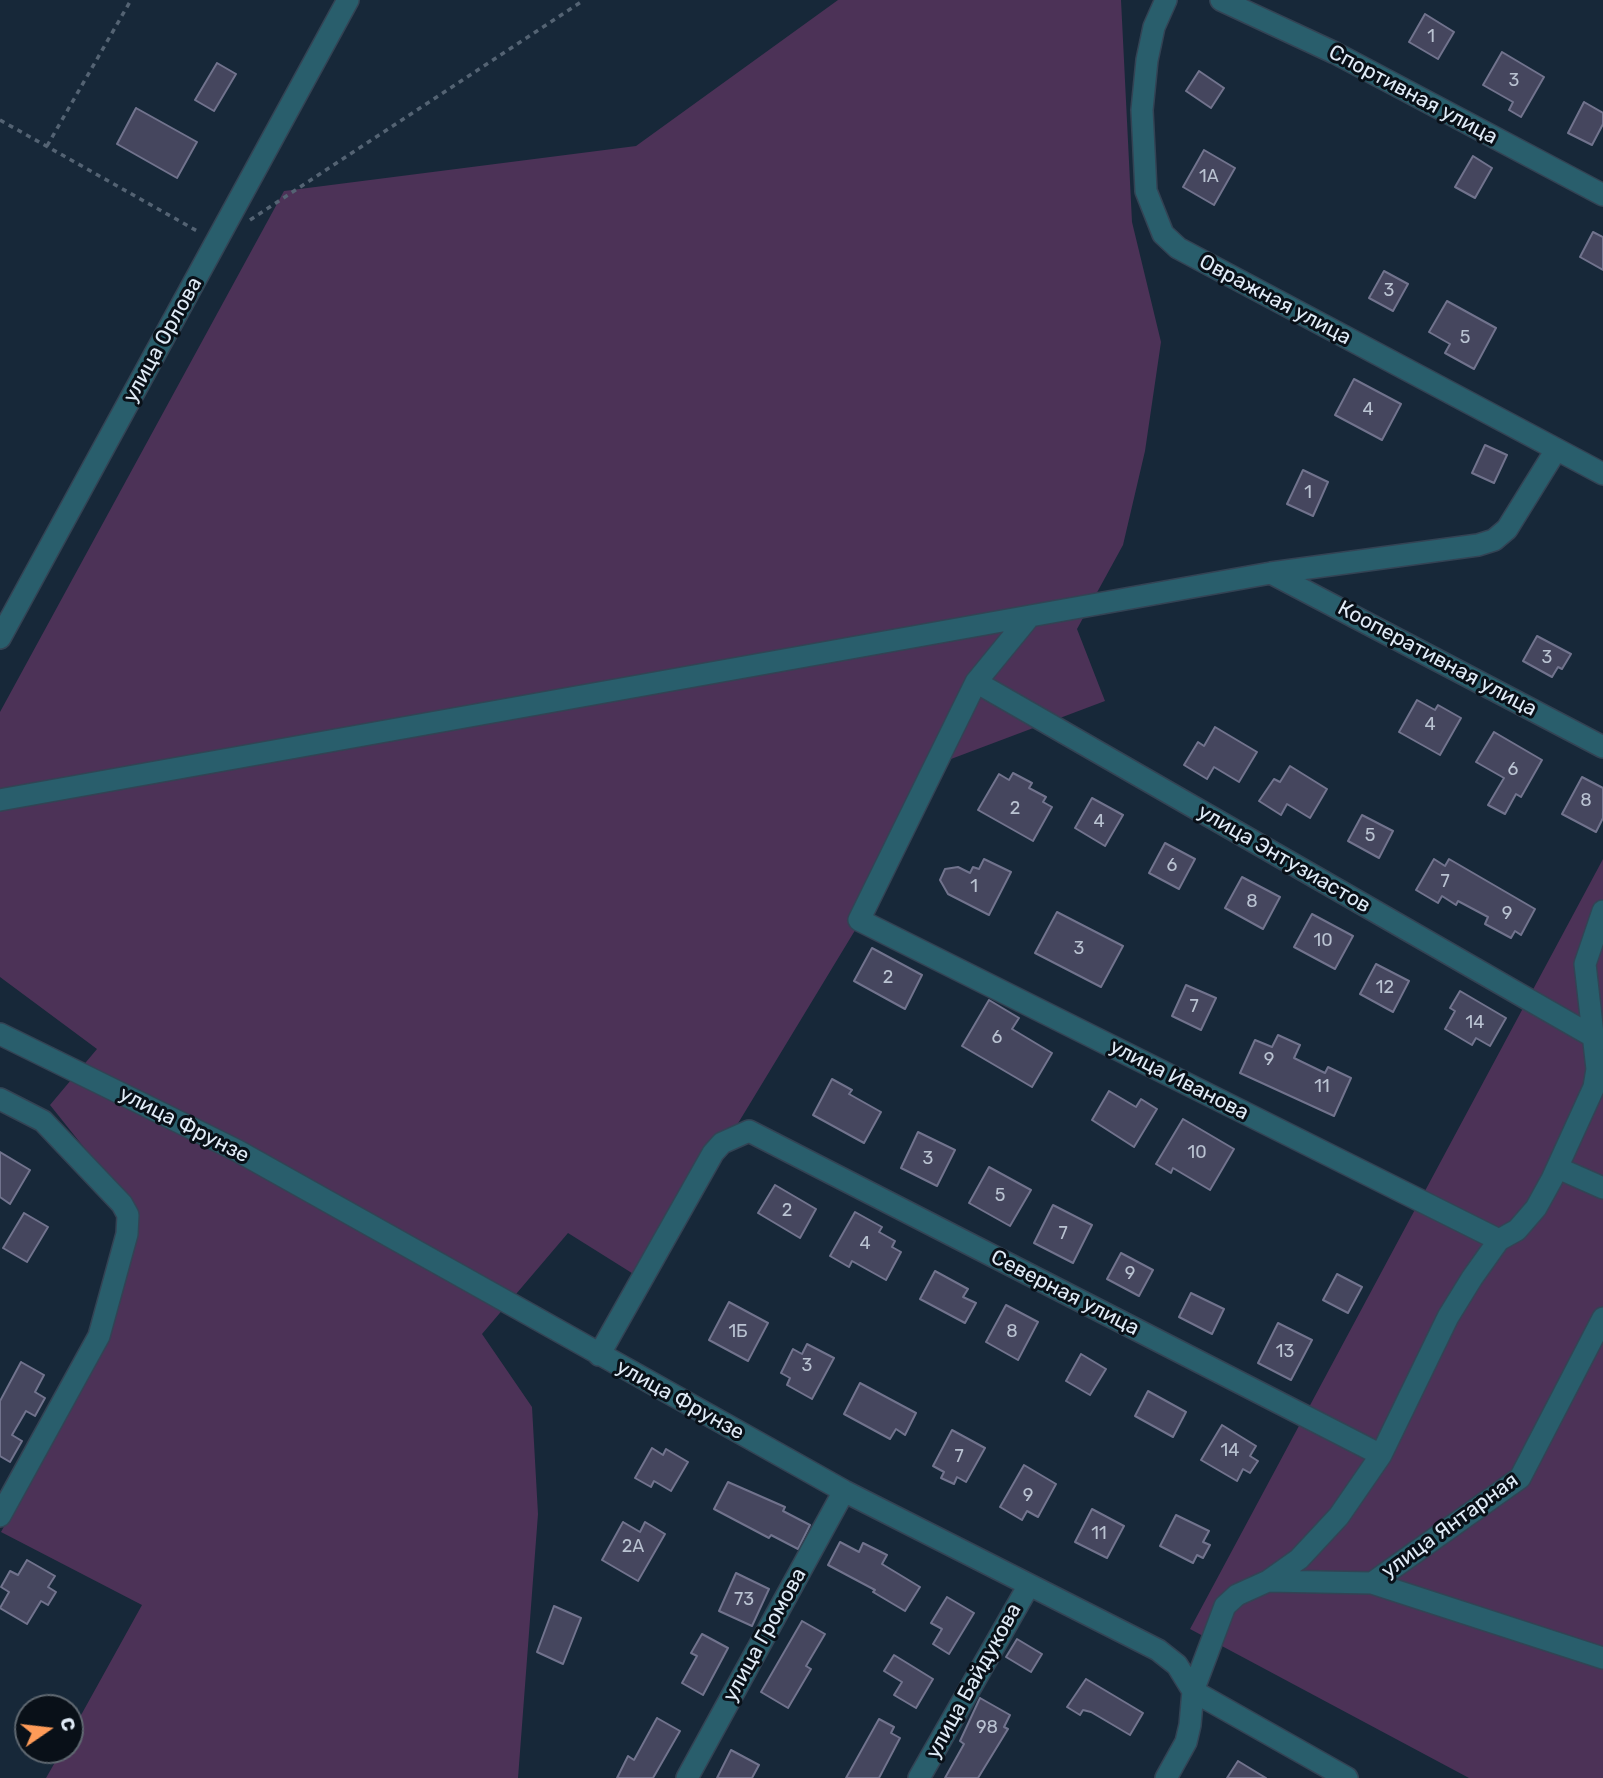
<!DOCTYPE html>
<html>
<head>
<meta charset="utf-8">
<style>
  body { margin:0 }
  #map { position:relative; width:1603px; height:1778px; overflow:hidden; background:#172839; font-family:Rubik,sans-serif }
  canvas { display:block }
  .north { position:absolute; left:14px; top:1694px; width:70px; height:70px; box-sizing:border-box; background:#091018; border:2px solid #5f6871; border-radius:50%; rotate:76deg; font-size:19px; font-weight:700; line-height:28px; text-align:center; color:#e0ebf7 }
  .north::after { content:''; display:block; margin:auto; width:24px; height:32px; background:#fe9b58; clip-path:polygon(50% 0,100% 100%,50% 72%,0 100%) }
</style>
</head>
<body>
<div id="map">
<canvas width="1603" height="1778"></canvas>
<div class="north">С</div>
</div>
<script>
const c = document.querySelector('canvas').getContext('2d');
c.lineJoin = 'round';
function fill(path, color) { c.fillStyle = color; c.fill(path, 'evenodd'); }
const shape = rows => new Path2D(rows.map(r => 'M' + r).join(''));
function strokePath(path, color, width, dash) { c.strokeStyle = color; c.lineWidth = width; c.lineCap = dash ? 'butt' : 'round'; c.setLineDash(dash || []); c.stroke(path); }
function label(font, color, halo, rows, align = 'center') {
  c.font = font + ' Rubik,sans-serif'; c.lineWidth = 6; c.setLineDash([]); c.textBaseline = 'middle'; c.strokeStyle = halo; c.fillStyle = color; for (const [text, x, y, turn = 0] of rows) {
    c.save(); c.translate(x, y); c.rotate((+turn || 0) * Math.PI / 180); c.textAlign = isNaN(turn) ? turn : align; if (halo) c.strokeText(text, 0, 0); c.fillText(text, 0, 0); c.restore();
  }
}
const green = shape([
  [838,0,1121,0,1132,222,1161,342,1145,451,1123,545,1077,629,1105,701,951,759,911,838,643,1280,568,1233,482,1334,532,1407,538,1514,518,1778,46,1778,62,1750,70,1750,70,1735,142,1605,1,1532,112,1330,138,1215,50,1105,97,1049,0,977,0,712,284,191,636,146],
  [1603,859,1603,1778,1469,1778,1190,1629]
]);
const building = shape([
  [1425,14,1454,32,1438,59,1409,42,1425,14],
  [1502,52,1544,77,1521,117,1509,110,1513,102,1483,85,1502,52],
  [217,63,236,74,214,111,195,100,217,63],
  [1199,71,1224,88,1211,108,1186,91,1199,71],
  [1584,102,1603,113,1603,124,1592,145,1568,133,1584,102],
  [136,108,197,142,177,178,117,144,136,108],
  [1204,150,1235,168,1214,205,1183,187,1204,150],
  [1473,156,1492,168,1475,198,1455,187,1473,156],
  [1593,232,1603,237,1603,270,1580,257,1593,232],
  [1384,271,1408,284,1393,311,1369,298,1384,271],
  [1447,301,1496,328,1474,369,1445,353,1450,344,1429,332,1447,301],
  [1354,379,1401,404,1382,440,1335,415,1354,379],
  [1485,445,1507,455,1494,483,1472,473,1485,445],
  [1303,470,1328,482,1313,516,1287,504,1303,470],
  [1537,636,1571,654,1562,669,1558,667,1552,677,1523,661,1537,636],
  [1417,700,1435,710,1438,705,1461,718,1440,755,1399,732,1417,700],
  [1215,727,1257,752,1239,782,1214,767,1207,779,1184,765,1198,742,1204,746,1215,727],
  [1494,732,1542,760,1521,797,1516,794,1505,814,1488,805,1504,778,1476,762,1494,732],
  [1290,766,1327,789,1310,818,1287,804,1281,815,1259,801,1274,779,1280,782,1290,766],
  [1013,773,1032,783,1029,788,1046,797,1043,802,1052,807,1033,841,978,810,999,774,1009,780,1013,773],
  [1582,777,1603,788,1603,818,1596,832,1562,814,1582,777],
  [1092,798,1123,815,1105,846,1075,828,1092,798],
  [1362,815,1393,831,1379,858,1348,841,1362,815],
  [1165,843,1195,859,1179,889,1149,873,1165,843],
  [984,859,1011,872,989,915,948,894,940,880,945,869,958,867,970,873,973,867,979,869,984,859],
  [1434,859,1445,866,1449,859,1535,909,1521,935,1515,931,1511,938,1485,924,1488,917,1458,901,1456,905,1442,896,1438,903,1416,890,1434,859],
  [1242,877,1280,897,1263,929,1225,908,1242,877],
  [1057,912,1123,946,1101,987,1035,953,1057,912],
  [1312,914,1353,936,1335,969,1294,947,1312,914],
  [872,948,922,975,905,1009,854,981,872,948],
  [1376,964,1409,981,1393,1012,1360,994,1376,964],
  [1186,985,1216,998,1201,1030,1172,1016,1186,985],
  [1460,991,1506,1018,1490,1046,1476,1038,1472,1045,1445,1029,1455,1011,1450,1008,1460,991],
  [989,1000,1019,1018,1012,1029,1052,1053,1032,1087,962,1046,989,1000],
  [1278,1035,1300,1045,1294,1058,1325,1073,1328,1067,1351,1078,1334,1116,1240,1073,1255,1040,1272,1047,1278,1035],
  [832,1079,852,1090,849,1094,881,1112,864,1143,813,1115,832,1079],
  [1109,1091,1136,1107,1141,1099,1157,1109,1134,1147,1092,1120,1109,1091],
  [1183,1119,1234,1149,1210,1190,1173,1168,1171,1173,1156,1164,1183,1119],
  [918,1132,955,1150,937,1186,901,1168,918,1132],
  [0,1152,30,1170,10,1204,0,1197,0,1152],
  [989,1167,1031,1190,1010,1226,969,1203,989,1167],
  [775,1185,816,1209,800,1238,758,1213,775,1185],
  [1053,1205,1092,1225,1073,1263,1034,1243,1053,1205],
  [855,1212,882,1227,879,1232,895,1241,892,1247,901,1252,886,1280,852,1261,849,1267,830,1256,855,1212],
  [24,1213,48,1227,27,1262,3,1248,24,1213],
  [1121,1253,1153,1270,1139,1296,1107,1279,1121,1253],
  [935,1271,968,1289,963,1297,976,1303,965,1323,920,1299,935,1271],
  [1337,1274,1362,1287,1348,1313,1323,1300,1337,1274],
  [1191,1293,1224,1309,1212,1334,1179,1317,1191,1293],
  [729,1302,768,1323,748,1361,709,1340,729,1302],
  [1006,1305,1038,1322,1018,1360,986,1342,1006,1305],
  [1278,1323,1312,1340,1291,1380,1258,1363,1278,1323],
  [807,1344,834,1358,812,1399,787,1385,790,1378,781,1373,793,1349,802,1354,807,1344],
  [1081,1354,1106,1369,1090,1395,1066,1381,1081,1354],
  [21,1362,44,1375,35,1392,45,1398,35,1416,26,1411,12,1435,22,1441,10,1462,0,1456,0,1401,21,1362],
  [860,1383,916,1413,905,1435,896,1429,890,1439,844,1414,860,1383],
  [1148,1391,1186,1412,1173,1437,1135,1416,1148,1391],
  [1222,1425,1256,1446,1250,1456,1258,1461,1250,1473,1243,1469,1237,1481,1201,1460,1222,1425],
  [952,1430,985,1448,966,1482,957,1477,954,1484,941,1478,944,1472,933,1466,952,1430],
  [652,1448,663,1455,666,1449,688,1462,671,1491,654,1481,651,1487,635,1478,652,1448],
  [1024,1465,1056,1484,1038,1517,1027,1511,1022,1520,1000,1507,1024,1465],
  [728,1482,785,1507,783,1511,810,1525,798,1549,771,1535,769,1538,714,1509,728,1482],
  [1092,1509,1124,1526,1107,1558,1075,1542,1092,1509],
  [1176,1515,1209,1531,1203,1542,1210,1545,1203,1558,1197,1555,1193,1563,1160,1546,1176,1515],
  [623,1522,640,1532,645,1522,665,1534,638,1581,602,1560,623,1522],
  [840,1542,859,1552,863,1543,887,1555,882,1564,920,1587,905,1611,873,1592,875,1590,828,1565,840,1542],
  [27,1560,55,1576,48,1587,56,1592,48,1605,41,1601,27,1624,0,1608,9,1592,1,1587,10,1571,18,1575,27,1560],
  [736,1573,769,1589,752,1626,719,1611,736,1573],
  [947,1597,974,1613,949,1654,933,1644,942,1629,931,1623,947,1597],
  [554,1606,581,1618,563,1664,537,1652,554,1606],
  [802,1621,825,1634,806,1666,811,1669,788,1708,761,1692,802,1621],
  [702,1634,728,1648,703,1695,682,1683,697,1656,691,1653,702,1634],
  [1017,1639,1042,1654,1031,1672,1006,1657,1017,1639],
  [894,1655,933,1679,916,1708,894,1695,902,1682,884,1671,894,1655],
  [1086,1679,1143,1713,1130,1735,1091,1712,1083,1710,1080,1715,1067,1707,1086,1679],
  [980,1698,1010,1715,1004,1727,1008,1729,978,1778,945,1778,964,1744,960,1741,980,1698],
  [657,1718,680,1731,653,1778,617,1778,628,1756,634,1760,657,1718],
  [879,1719,894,1727,891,1733,900,1738,879,1778,846,1778,879,1719],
  [731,1750,759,1765,752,1778,717,1778,731,1750],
  [1238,1761,1266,1778,1227,1778,1238,1761]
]);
const path = shape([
  [0,120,199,232],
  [47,146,131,0],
  [250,220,584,0]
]);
const minor = shape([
  [1166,0,1154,27,1147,60,1142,110,1146,191,1163,234,1178,248,1603,474],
  [1221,0,1335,53,1603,195],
  [1271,573,1603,747],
  [1030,616,976,682,859,920,1499,1240],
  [0,638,348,0],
  [976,682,1599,1040],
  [0,800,1271,573,1478,545,1494,540,1507,529,1556,450],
  [0,1034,238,1151,844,1491,1158,1650,1177,1665,1193,1691,1347,1778],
  [0,1099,43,1121,122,1204,128,1215,127,1234,99,1336,0,1516],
  [1558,1168,1603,1188],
  [599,1355,713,1153,722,1143,749,1131,1381,1455],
  [1268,1581,1372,1583,1603,1658],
  [1372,1583,1520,1478,1603,1318],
  [687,1778,844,1491],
  [919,1778,1029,1585],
  [1166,1778,1186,1742,1190,1725,1193,1691,1225,1606,1237,1595,1268,1581,1299,1559,1339,1516,1381,1455,1448,1317,1472,1278,1499,1240,1517,1230,1536,1208,1552,1179,1594,1087,1597,1069,1585,964,1603,911]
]);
const numberNames = [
  ["1",1431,37],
  ["3",1514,81],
  ["1А",1209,177],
  ["3",1389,291],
  ["5",1465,338],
  ["4",1368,410],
  ["1",1308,493],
  ["3",1547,658],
  ["4",1430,725],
  ["6",1513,770],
  ["8",1586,801],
  ["2",1015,809],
  ["4",1099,822],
  ["5",1370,836],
  ["6",1172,866],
  ["7",1445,882],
  ["1",974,887],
  ["8",1252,902],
  ["9",1507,914],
  ["10",1323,941],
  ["3",1079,949],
  ["2",888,978],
  ["12",1385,988],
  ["7",1194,1007],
  ["14",1475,1023],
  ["6",997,1038],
  ["9",1269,1060],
  ["11",1322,1087],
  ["10",1197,1153],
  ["3",928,1159],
  ["5",1000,1196],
  ["2",787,1211],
  ["7",1063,1234],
  ["4",865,1244],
  ["9",1130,1274],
  ["1Б",738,1332],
  ["8",1012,1332],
  ["13",1285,1352],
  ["3",807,1366],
  ["14",1230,1451],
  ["7",959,1457],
  ["9",1028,1496],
  ["11",1099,1534],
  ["2А",633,1547],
  ["73",744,1600],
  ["98",987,1728]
];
const streetNames = [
  ["Спортивная улица",1413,95,28],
  ["Овражная улица",1275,300,28],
  ["улица Орлова",163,340,-61],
  ["Кооперативная улица",1437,659,28],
  ["улица Энтузиастов",1284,859,30],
  ["улица Иванова",1179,1080,27],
  ["улица Фрунзе",184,1125,27],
  ["Северная улица",1065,1293,27],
  ["улица Фрунзе",680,1400,29],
  ["улица Янтарная",1450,1526,-36],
  ["улица Громова",765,1635,-61],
  ["улица Байдукова",974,1681,-61]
];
fill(green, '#4c3257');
fill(building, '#45465e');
strokePath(building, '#71738d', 2);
strokePath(minor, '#334354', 24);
strokePath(path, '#546373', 3.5, [5, 5]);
strokePath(minor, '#295e6c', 21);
label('18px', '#b9c2d1', null, numberNames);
label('21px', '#e0ebf7', '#091018', streetNames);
</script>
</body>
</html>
